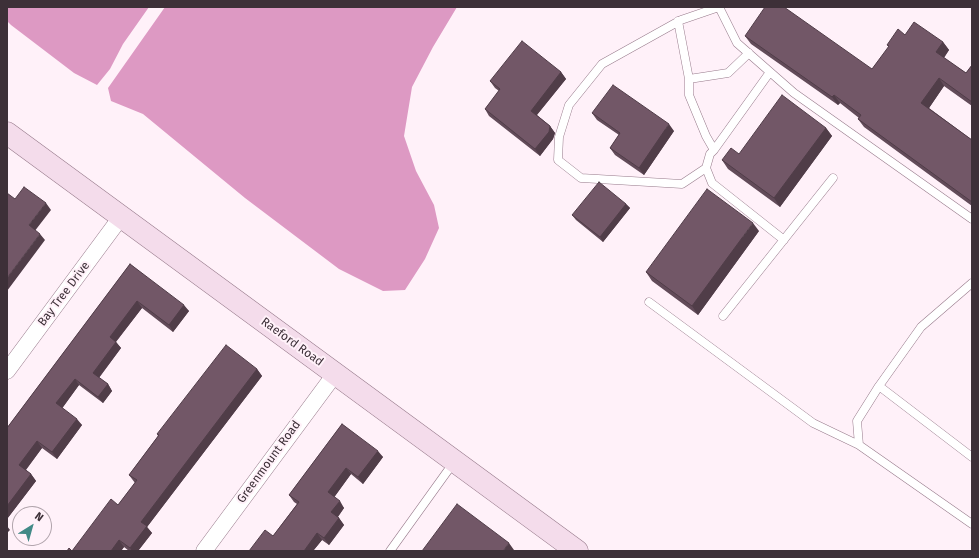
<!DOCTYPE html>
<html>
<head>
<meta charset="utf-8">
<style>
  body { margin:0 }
  #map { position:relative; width:979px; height:558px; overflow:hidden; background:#fff1f9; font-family:"Fira Sans",sans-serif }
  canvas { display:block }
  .frame { position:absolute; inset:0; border:8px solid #3d3038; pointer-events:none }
  .north { position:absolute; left:12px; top:506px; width:40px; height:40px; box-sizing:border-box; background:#fff1f9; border:1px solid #b1a4ac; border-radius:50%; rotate:37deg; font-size:11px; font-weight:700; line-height:16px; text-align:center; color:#3d3038 }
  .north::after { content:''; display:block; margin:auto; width:14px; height:18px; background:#428a87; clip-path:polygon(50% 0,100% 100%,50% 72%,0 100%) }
</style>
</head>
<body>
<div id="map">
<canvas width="979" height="558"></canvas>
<div class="frame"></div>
<div class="north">N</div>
</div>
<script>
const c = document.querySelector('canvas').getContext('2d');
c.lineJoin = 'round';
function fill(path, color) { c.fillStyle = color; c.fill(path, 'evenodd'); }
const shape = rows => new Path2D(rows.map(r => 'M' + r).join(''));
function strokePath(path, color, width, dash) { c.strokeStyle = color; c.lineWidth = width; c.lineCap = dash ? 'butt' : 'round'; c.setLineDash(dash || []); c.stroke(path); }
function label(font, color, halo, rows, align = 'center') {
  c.font = font + ' "Fira Sans",sans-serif'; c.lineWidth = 4; c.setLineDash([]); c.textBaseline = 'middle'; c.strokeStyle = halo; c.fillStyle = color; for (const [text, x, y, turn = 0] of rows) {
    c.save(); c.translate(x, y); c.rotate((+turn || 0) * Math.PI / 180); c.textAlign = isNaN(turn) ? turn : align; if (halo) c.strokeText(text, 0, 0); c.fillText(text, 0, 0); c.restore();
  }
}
const water = shape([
  [7,7,149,7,123,44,110,69,97,85,74,73,11,25,7,21],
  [165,7,457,7,433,47,412,87,404,136,416,171,434,205,439,228,425,259,405,290,383,291,339,269,245,198,143,114,111,101,108,88]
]);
const lane = shape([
  [719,7,737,43,794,93,972,219],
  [678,21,689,79],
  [749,53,728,73,689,79,689,95,706,136,714,150,710,154,706,168,712,183,784,240],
  [714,150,770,72],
  [706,168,682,184,581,178,558,160,559,137,569,105,602,64,681,20,719,7],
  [972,283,921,327,879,386,972,457],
  [649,302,813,423,859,445],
  [723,316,833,178],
  [879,386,857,421,859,445,972,524],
  [390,551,454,462]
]);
const street = shape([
  [7,371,121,217],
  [204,551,335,374]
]);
const secondary = shape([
  [7,133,577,551]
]);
const wall = shape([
  [905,35,943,42,949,50,944,58,966,73,972,65,972,106,944,86,929,108,972,140,972,206,864,127,858,119,859,118,840,103,838,105,751,44,745,36,872,69,889,47,887,45],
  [561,72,566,79,537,115,550,126,555,133,553,139,540,156,489,116,485,109,499,91,495,88,490,81],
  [592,113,674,131,644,175,615,155,610,148,619,135,597,120],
  [826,128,832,136,780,207,728,169,722,160,739,154],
  [626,204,630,208,603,242,576,220,572,215],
  [759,231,698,315,652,281,646,272],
  [130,264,189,311,173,332,142,308,116,342,121,348,99,378,108,384,112,391,103,403,79,385,62,408,82,425,57,459,42,448,26,470,31,474,36,481,7,519,7,428],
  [257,369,262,376,147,527,152,533,138,551,129,551,124,547,121,551,67,551,72,551,118,505,135,483,129,475,158,436,157,434],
  [342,424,383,457,363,484,351,474,334,497,344,508,338,517,339,518,344,525,329,545,322,540,313,551,249,551,273,536,297,504,294,502,289,495]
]);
const shadedWall = shape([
  [943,42,949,50,942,60,936,52],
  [561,72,566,79,535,117,531,111],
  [939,78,944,86,927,111,921,103],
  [834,95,840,103,838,105,832,97],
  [669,124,674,131,644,175,639,168],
  [550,126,555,133,553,139,540,156,535,149],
  [826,128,832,136,780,207,774,198],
  [46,203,51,210,34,232,29,225],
  [626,204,630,208,603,242,600,237],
  [753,223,759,231,698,315,692,306],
  [40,234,45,240,7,291,7,278],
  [137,301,142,308,114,344,110,337],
  [184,305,189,311,173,332,169,325],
  [116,342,121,348,97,380,93,373],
  [257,369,262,376,147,527,152,533,138,551,132,551,130,548,141,522],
  [75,379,79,385,61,410,56,403],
  [108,384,112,391,103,403,98,397],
  [77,419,82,425,57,459,52,452],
  [37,441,42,448,24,472,19,465],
  [378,451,383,457,363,484,358,477],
  [346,468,351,474,333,499,328,492],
  [31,474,36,481,7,519,7,506],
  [340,501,344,508,336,519,331,512],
  [339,518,344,525,329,545,324,538],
  [7,526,10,530,7,533],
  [317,533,322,540,313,551,304,551],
  [119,540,124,547,121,551,111,551],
  [509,543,514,550,513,551,503,551]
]);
const building = shape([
  [765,7,784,7,872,69,889,46,887,45,898,29,905,35,914,22,943,42,936,52,966,73,972,65,972,102,939,78,921,103,972,140,972,202,858,119,861,115,834,95,832,97,745,36,765,7],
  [522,41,561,72,531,111,550,126,549,132,535,149,485,109,500,89,490,81,522,41],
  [613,85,669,124,639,168,610,148,620,133,592,113,613,85],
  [782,95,826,128,774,198,722,160,731,148,739,154,782,95],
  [599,182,626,204,600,237,572,215,599,182],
  [24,187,46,203,29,225,40,234,7,278,7,193,15,199,24,187],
  [707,189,753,223,692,306,646,272,707,189],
  [130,264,184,305,169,325,137,301,110,337,116,342,93,373,108,384,98,397,75,379,56,403,77,419,52,452,37,441,19,465,31,474,7,506,7,428,130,264],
  [226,345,257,369,141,522,147,526,130,548,119,540,111,551,67,551,69,548,72,551,111,499,118,505,137,480,129,475,159,435,157,434,226,345],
  [342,424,378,451,358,477,346,468,328,492,340,501,331,512,339,518,324,538,317,533,304,551,249,551,265,530,273,536,299,502,289,495,342,424],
  [457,504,509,543,503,551,422,551,457,504]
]);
const streetNames = [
  ["Bay Tree Drive",64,294,-53],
  ["Raeford Road",292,342,36],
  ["Greenmount Road",269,462,-54]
];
fill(water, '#dd99c3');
strokePath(lane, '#977a8b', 9);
strokePath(street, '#977a8b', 17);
strokePath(secondary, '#977a8b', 23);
strokePath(lane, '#fff', 8);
strokePath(street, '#fff', 16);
strokePath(secondary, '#f4dceb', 22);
fill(wall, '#624b59');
fill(shadedWall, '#503d48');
fill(building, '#725767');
strokePath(building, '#503d48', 1);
label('12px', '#3d3038', '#fff1f9', streetNames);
</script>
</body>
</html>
